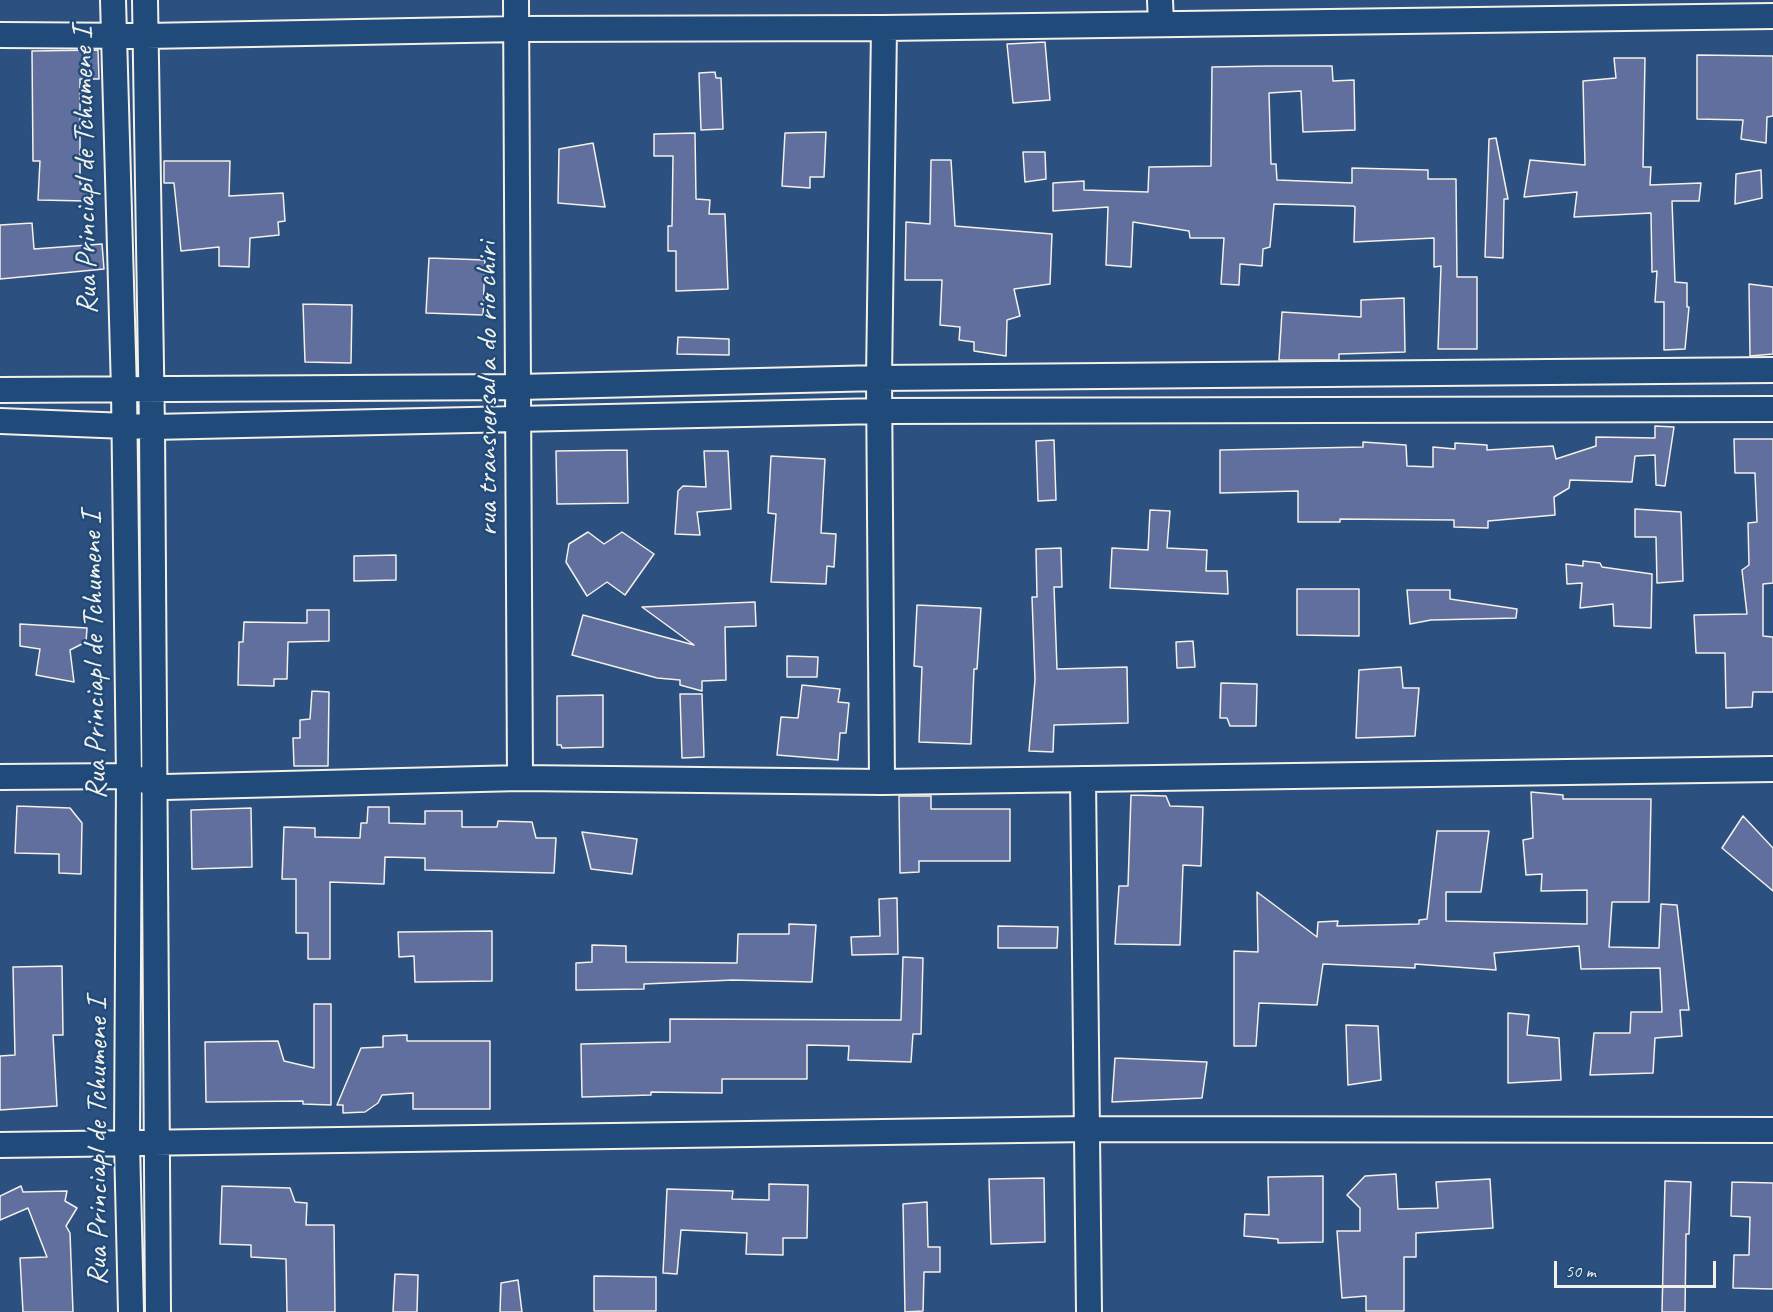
<!DOCTYPE html>
<html>
<head>
<meta charset="utf-8">
<style>
  body { margin:0 }
  #map { position:relative; width:1773px; height:1312px; overflow:hidden; background:#2c5181; font-family:Caveat,sans-serif }
  canvas { display:block }
  .scale { position:absolute; left:1554px; top:1261px; width:162px; height:27px; box-sizing:border-box; border:3px solid #f4f1e8; border-top:0; padding-left:8px; font-size:18px; line-height:21px; white-space:nowrap; color:#f4f1e8; -webkit-text-stroke:4px #1f4a7a; paint-order:stroke }
</style>
</head>
<body>
<div id="map">
<canvas width="1773" height="1312"></canvas>
<div class="scale">50 m</div>
</div>
<script>
const c = document.querySelector('canvas').getContext('2d');
c.lineJoin = 'round';
function fill(path, color) { c.fillStyle = color; c.fill(path, 'evenodd'); }
const shape = rows => new Path2D(rows.map(r => 'M' + r).join(''));
function strokePath(path, color, width, dash) { c.strokeStyle = color; c.lineWidth = width; c.lineCap = dash ? 'butt' : 'round'; c.setLineDash(dash || []); c.stroke(path); }
function label(font, color, halo, rows, align = 'center') {
  c.font = font + ' Caveat,sans-serif'; c.lineWidth = 5; c.setLineDash([]); c.textBaseline = 'middle'; c.strokeStyle = halo; c.fillStyle = color; for (const [text, x, y, turn = 0] of rows) {
    c.save(); c.translate(x, y); c.rotate((+turn || 0) * Math.PI / 180); c.textAlign = isNaN(turn) ? turn : align; if (halo) c.strokeText(text, 0, 0); c.fillText(text, 0, 0); c.restore();
  }
}
const building = shape([
  [1045,42,1050,100,1013,103,1007,44,1045,42],
  [98,50,99,79,80,79,80,184,87,184,87,201,38,200,40,161,33,161,32,51,98,50],
  [1697,55,1773,56,1773,116,1767,117,1766,143,1741,139,1743,120,1697,119,1697,55],
  [1614,58,1645,58,1643,167,1651,167,1650,185,1701,183,1699,201,1672,201,1675,282,1687,283,1687,307,1689,307,1685,349,1664,350,1664,302,1655,302,1657,271,1652,272,1651,213,1574,217,1577,192,1524,197,1530,160,1585,165,1583,81,1616,78,1614,58],
  [1268,66,1332,66,1333,81,1354,80,1355,130,1303,132,1301,91,1269,93,1271,164,1276,164,1277,180,1352,183,1352,168,1428,170,1428,179,1456,179,1457,277,1477,277,1477,349,1438,349,1441,266,1434,267,1434,238,1354,242,1355,207,1353,206,1274,204,1270,247,1263,249,1262,266,1240,264,1239,285,1221,284,1224,238,1190,238,1189,231,1133,222,1131,267,1106,265,1108,207,1053,211,1053,183,1084,181,1084,190,1148,192,1149,167,1211,166,1212,67,1268,66],
  [715,72,716,78,721,78,723,129,701,130,699,73,715,72],
  [826,132,824,177,810,177,810,188,782,186,785,133,826,132],
  [695,133,696,199,710,200,709,214,725,214,728,289,676,291,676,251,668,251,668,226,672,226,673,156,654,156,654,134,695,133],
  [1496,138,1508,199,1504,199,1503,258,1485,257,1489,139,1496,138],
  [593,143,605,207,558,203,559,149,593,143],
  [1023,152,1045,152,1046,179,1025,182,1023,152],
  [931,160,951,160,955,226,1052,234,1050,284,1014,289,1020,316,1007,320,1006,356,974,351,974,342,959,340,960,327,940,325,942,280,905,280,906,222,930,224,931,160],
  [164,161,230,161,229,196,283,193,285,221,278,222,279,235,250,238,249,267,219,266,219,247,181,251,174,183,164,183,164,161],
  [1761,170,1762,198,1735,204,1736,174,1761,170],
  [32,223,34,249,102,244,104,269,0,279,0,225,32,223],
  [429,258,485,260,483,315,426,313,429,258],
  [1749,284,1773,287,1773,354,1750,356,1749,284],
  [1404,298,1405,352,1339,354,1339,360,1279,360,1282,312,1361,317,1361,300,1404,298],
  [303,304,352,305,351,363,305,362,303,304],
  [678,337,729,339,729,355,677,354,678,337],
  [1655,426,1674,427,1665,486,1656,485,1655,455,1635,456,1632,482,1570,480,1569,488,1554,497,1555,515,1488,521,1488,528,1454,527,1454,520,1340,519,1340,522,1298,522,1298,491,1220,493,1220,450,1363,447,1363,442,1406,445,1407,466,1433,467,1433,447,1455,449,1455,443,1487,445,1487,450,1553,446,1556,459,1596,446,1596,437,1655,438,1655,426],
  [1734,439,1773,439,1773,583,1763,584,1763,636,1773,637,1773,692,1753,692,1752,707,1726,708,1725,653,1696,653,1694,615,1747,614,1742,570,1749,565,1748,523,1757,522,1755,473,1735,473,1734,439],
  [1054,440,1056,500,1038,501,1036,441,1054,440],
  [627,450,628,503,557,504,556,451,627,450],
  [704,451,728,451,731,509,697,512,700,535,675,534,678,491,683,486,706,487,704,451],
  [771,456,825,459,821,533,836,534,834,567,827,566,826,584,771,582,776,514,768,513,771,456],
  [1635,509,1681,512,1683,581,1657,583,1656,537,1635,537,1635,509],
  [1150,510,1170,511,1167,548,1207,550,1206,571,1227,571,1228,594,1110,588,1112,548,1148,550,1150,510],
  [588,532,604,544,622,532,654,554,625,595,607,582,587,596,566,562,569,544,588,532],
  [1061,548,1062,587,1054,587,1057,669,1127,667,1128,723,1054,725,1053,752,1029,751,1035,680,1032,597,1037,597,1036,549,1061,548],
  [396,555,396,580,354,581,354,556,396,555],
  [1583,561,1600,563,1602,567,1652,574,1651,628,1614,626,1613,604,1580,608,1582,583,1567,584,1566,564,1583,566,1583,561],
  [1297,589,1359,589,1359,636,1297,635,1297,589],
  [1407,590,1450,590,1450,599,1517,609,1516,618,1431,620,1410,624,1407,590],
  [755,602,756,626,725,627,726,680,702,681,702,691,680,685,680,680,657,678,572,655,583,615,694,645,642,607,755,602],
  [917,605,981,608,977,669,974,669,971,744,919,742,922,667,914,666,917,605],
  [307,610,329,610,329,641,288,642,287,679,274,679,274,686,238,685,239,642,243,642,244,622,307,623,307,610],
  [20,624,87,628,86,642,70,650,74,682,36,675,40,649,20,646,20,624],
  [1193,641,1195,667,1177,668,1176,642,1193,641],
  [787,656,818,657,817,677,787,677,787,656],
  [1401,667,1403,688,1419,688,1415,736,1356,738,1359,670,1401,667],
  [1221,683,1257,684,1256,726,1230,726,1227,718,1220,718,1221,683],
  [802,685,840,689,838,702,849,703,846,733,840,733,838,760,777,755,781,717,798,718,802,685],
  [312,691,329,692,328,766,294,766,293,738,300,738,300,720,310,719,312,691],
  [680,694,702,694,704,757,682,758,680,694],
  [603,695,603,747,562,748,561,745,557,745,557,696,603,695],
  [1531,792,1563,795,1563,799,1651,799,1649,902,1612,902,1609,947,1659,948,1661,904,1677,905,1689,1010,1680,1010,1682,1036,1655,1038,1653,1073,1590,1075,1594,1033,1630,1033,1631,1012,1662,1012,1660,968,1581,969,1579,946,1494,953,1496,970,1415,964,1415,968,1323,964,1317,1005,1259,1003,1256,1046,1234,1046,1234,951,1258,952,1257,892,1317,937,1318,922,1338,921,1337,926,1419,924,1419,920,1427,919,1437,831,1489,831,1481,892,1446,892,1446,921,1587,924,1587,890,1541,891,1542,874,1526,875,1523,840,1533,838,1531,792],
  [1131,795,1166,796,1170,806,1203,807,1201,866,1183,865,1180,945,1115,944,1119,886,1128,886,1131,795],
  [899,796,931,796,931,809,1010,809,1010,861,919,861,919,872,900,873,899,796],
  [17,806,70,808,82,823,81,874,59,873,59,854,15,853,17,806],
  [368,807,389,807,389,823,425,824,425,811,462,811,462,827,497,827,498,821,532,822,536,838,556,838,554,873,425,870,425,858,385,857,384,884,330,882,330,959,308,959,308,933,296,933,296,879,282,879,284,827,315,828,315,837,360,838,361,823,367,823,368,807],
  [251,808,252,867,192,869,191,810,251,808],
  [1743,816,1773,848,1773,891,1722,848,1743,816],
  [582,832,637,839,632,874,591,869,582,832],
  [897,898,898,954,852,955,851,937,880,936,879,899,897,898],
  [789,924,816,925,812,982,733,980,644,984,644,989,576,990,576,963,592,962,592,945,626,946,626,962,737,963,738,934,789,934,789,924],
  [998,926,1058,927,1057,948,998,948,998,926],
  [492,931,492,981,415,982,414,956,399,957,398,932,492,931],
  [903,957,923,958,921,1034,913,1034,911,1062,848,1060,849,1046,807,1045,807,1079,722,1079,722,1093,651,1092,651,1095,582,1097,581,1044,670,1042,670,1019,901,1020,903,957],
  [62,966,63,1035,53,1035,57,1106,0,1110,0,1056,15,1055,13,967,62,966],
  [314,1004,331,1004,331,1105,303,1104,303,1101,206,1102,205,1042,278,1041,284,1061,314,1068,314,1004],
  [1508,1013,1529,1015,1527,1035,1559,1038,1561,1080,1508,1083,1508,1013],
  [1346,1025,1378,1026,1381,1080,1348,1085,1346,1025],
  [407,1035,407,1041,490,1041,490,1109,413,1109,413,1093,382,1095,378,1103,365,1112,343,1113,343,1105,337,1105,361,1048,383,1047,383,1036,407,1035],
  [1115,1058,1207,1062,1202,1098,1112,1102,1115,1058],
  [1396,1174,1398,1209,1438,1208,1436,1182,1490,1179,1493,1228,1416,1233,1416,1257,1404,1257,1404,1311,1366,1311,1366,1296,1342,1298,1337,1231,1360,1231,1360,1208,1347,1195,1365,1176,1396,1174],
  [1323,1176,1323,1242,1278,1243,1278,1239,1244,1236,1245,1214,1269,1215,1268,1177,1323,1176],
  [1044,1178,1045,1242,991,1244,989,1179,1044,1178],
  [1665,1181,1691,1182,1689,1234,1686,1234,1685,1312,1662,1312,1665,1181],
  [1732,1182,1773,1183,1773,1289,1733,1288,1734,1255,1749,1255,1750,1217,1731,1216,1732,1182],
  [769,1184,808,1185,807,1238,783,1238,783,1255,746,1254,747,1233,681,1230,677,1274,663,1273,667,1189,733,1191,732,1199,769,1200,769,1184],
  [21,1186,23,1192,67,1191,65,1201,77,1208,66,1226,70,1233,73,1312,23,1312,20,1258,47,1257,28,1208,0,1220,0,1196,21,1186],
  [222,1186,290,1188,295,1202,307,1203,306,1225,334,1225,335,1312,287,1312,286,1259,251,1257,251,1245,220,1244,222,1186],
  [927,1202,928,1247,940,1247,940,1272,924,1272,923,1311,905,1312,903,1204,927,1202],
  [395,1274,418,1275,417,1312,393,1312,395,1274],
  [594,1276,656,1277,656,1311,594,1311,594,1276],
  [518,1280,522,1312,500,1312,501,1283,518,1280]
]);
const street = shape([
  [113,0,124,390,129,776,127,1143,131,1312],
  [145,0,152,427,158,1312],
  [516,0,520,778],
  [1160,0,1161,24],
  [0,35,146,36,517,29,884,28,1773,16],
  [0,390,519,387,879,378,1773,370],
  [0,421,152,427,880,411,1773,409],
  [0,777,129,776,165,787,520,778,882,782,1773,769],
  [1083,779,1089,1312],
  [882,782,879,378,884,28],
  [0,1145,1088,1129,1773,1130]
]);
const streetNames = [
  ["Rua Princiapl de Tchumene I",86,171,-91],
  ["rua transversal a do rio chiri",488,389,-90],
  ["Rua Princiapl de Tchumene I",95,656,-91],
  ["Rua Princiapl de Tchumene I",98,1142,-90]
];
fill(building, '#606f9d');
strokePath(building, '#f4f1e8', 1.5);
strokePath(street, '#f4f1e8', 28);
strokePath(street, '#1f4a7a', 24);
label('30px', '#f4f1e8', '#1f4a7a', streetNames);
</script>
</body>
</html>
